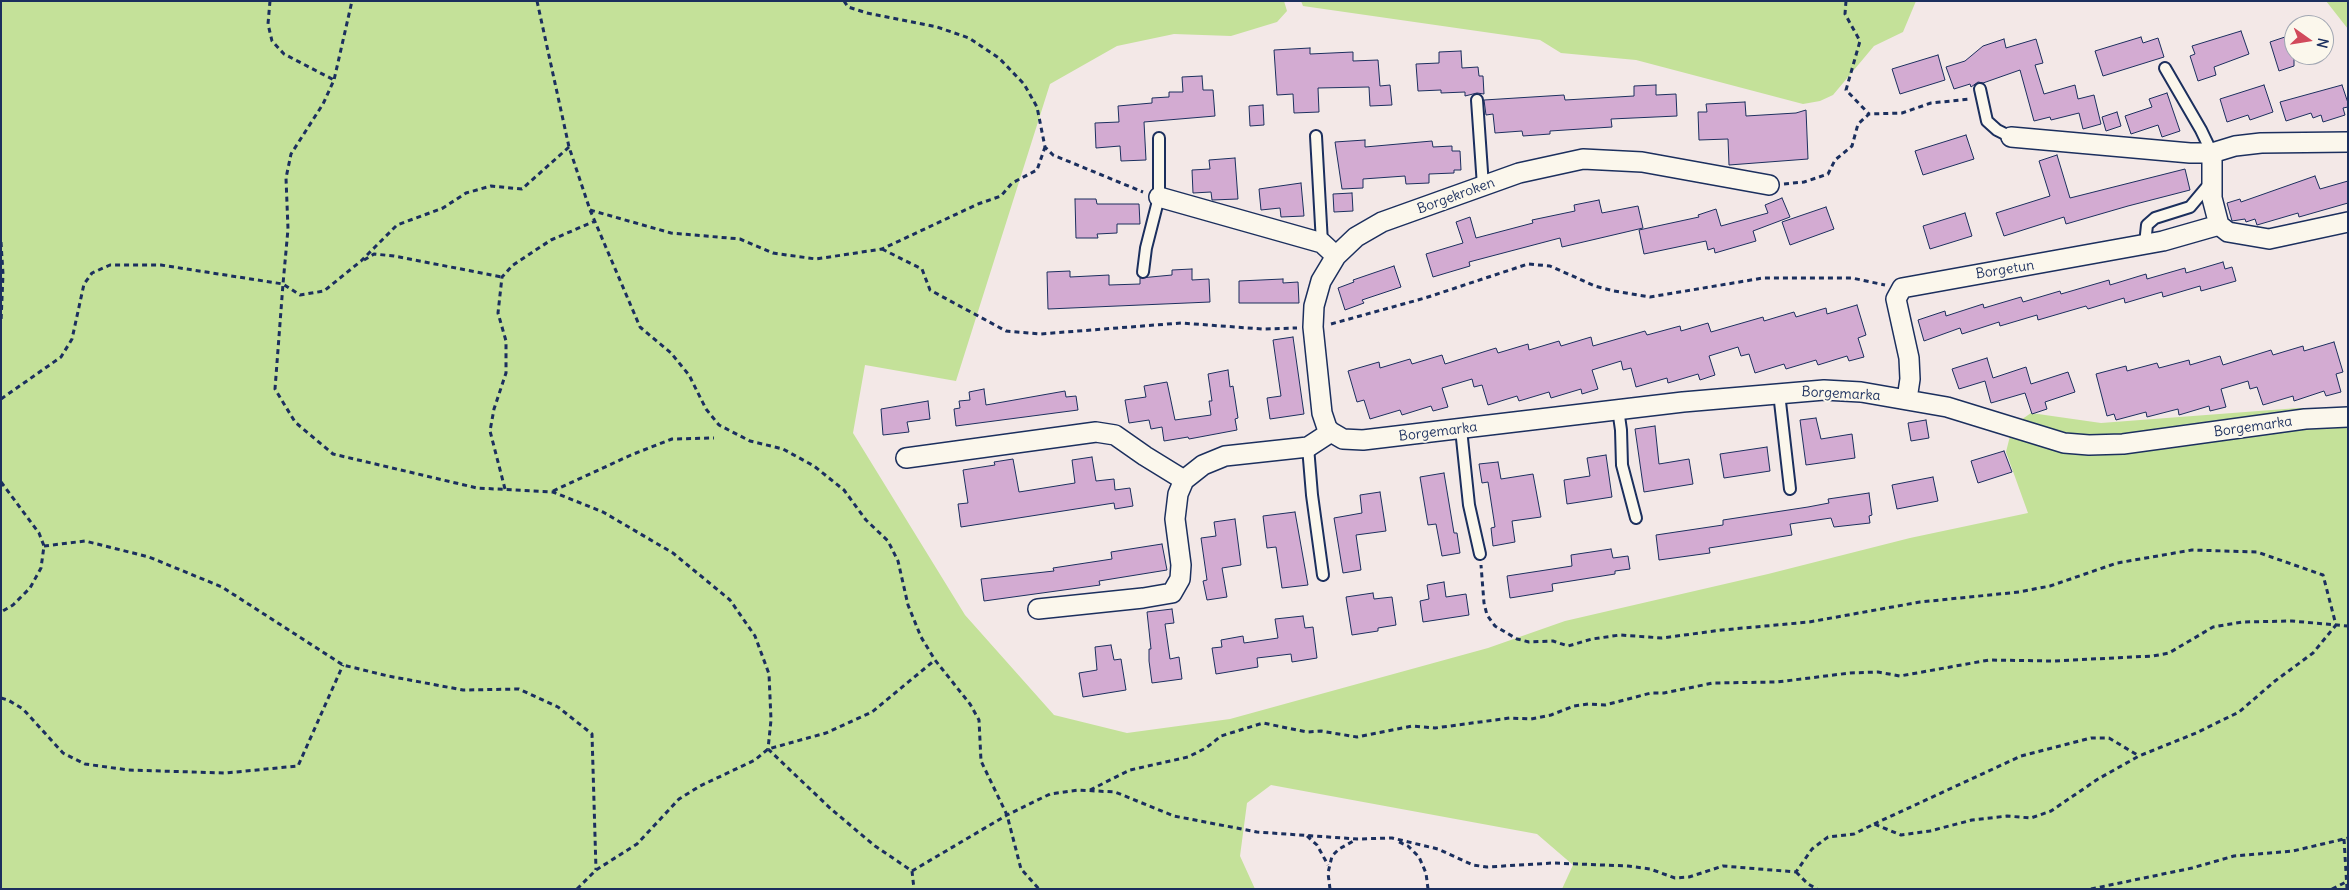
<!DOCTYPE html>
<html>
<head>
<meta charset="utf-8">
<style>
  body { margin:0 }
  #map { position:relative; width:2349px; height:890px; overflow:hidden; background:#f3e8e7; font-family:Delius,sans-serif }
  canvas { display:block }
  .frame { position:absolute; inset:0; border:2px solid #1b2f5e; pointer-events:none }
  .north { position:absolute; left:2284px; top:15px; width:50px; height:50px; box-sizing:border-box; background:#fbf7ec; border:1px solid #a1a7b3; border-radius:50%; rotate:103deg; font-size:14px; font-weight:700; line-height:20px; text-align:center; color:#1b2f5e }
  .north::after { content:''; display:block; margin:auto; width:18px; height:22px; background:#d1495b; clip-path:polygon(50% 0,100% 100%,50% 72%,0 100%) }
</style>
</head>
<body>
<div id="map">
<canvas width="2349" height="890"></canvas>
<div class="frame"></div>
<div class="north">N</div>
</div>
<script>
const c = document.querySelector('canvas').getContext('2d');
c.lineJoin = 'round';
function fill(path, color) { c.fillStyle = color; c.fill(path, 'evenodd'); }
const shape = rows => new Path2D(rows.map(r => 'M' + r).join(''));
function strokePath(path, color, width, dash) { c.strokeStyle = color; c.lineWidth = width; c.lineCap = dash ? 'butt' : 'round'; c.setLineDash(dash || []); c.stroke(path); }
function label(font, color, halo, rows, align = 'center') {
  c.font = font + ' Delius,sans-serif'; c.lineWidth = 4; c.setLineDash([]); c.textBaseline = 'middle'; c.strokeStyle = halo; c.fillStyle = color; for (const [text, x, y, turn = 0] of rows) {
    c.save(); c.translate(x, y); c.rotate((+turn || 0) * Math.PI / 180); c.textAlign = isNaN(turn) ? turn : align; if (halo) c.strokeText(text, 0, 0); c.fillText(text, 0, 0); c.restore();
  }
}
const green = shape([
  [1,1,1284,1,1287,11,1277,22,1231,36,1174,34,1117,46,1050,84,956,381,865,365,853,433,965,615,1054,715,1127,733,1230,719,1488,648,1565,621,1768,574,1910,538,2028,513,2006,452,2010,436,2018,422,2031,413,2101,423,2298,408,2348,408,2348,889,1562,889,1573,865,1537,834,1271,785,1247,803,1240,856,1255,889,1,889],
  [1301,1,1916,1,1903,32,1874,46,1833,95,1820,101,1803,104,1636,60,1561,53,1540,40,1303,6],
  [2326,1,2348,1,2348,29]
]);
const building = shape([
  [2241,31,2249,54,2214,67,2216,75,2198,81,2190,56,2195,54,2192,46,2241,31],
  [2294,34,2294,66,2279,71,2270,42,2294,34],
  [2141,37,2143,43,2158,38,2164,57,2103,76,2095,51,2141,37],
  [2004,39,2006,48,2036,39,2043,63,2035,65,2044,94,2075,85,2078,99,2094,95,2101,124,2083,129,2079,113,2051,120,2050,117,2034,121,2020,70,1983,83,1978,82,1971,87,1970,84,1954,89,1946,67,1965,61,1983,46,2004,39],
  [1310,48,1310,54,1353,52,1353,61,1378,60,1380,86,1390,85,1392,105,1370,106,1369,87,1318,88,1319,112,1294,113,1293,94,1277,95,1274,50,1310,48],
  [1461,51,1462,68,1478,67,1479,76,1483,76,1484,94,1477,93,1465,96,1465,92,1441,93,1441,90,1418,91,1416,64,1439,63,1439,52,1461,51],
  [1938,55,1945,80,1900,94,1892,69,1938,55],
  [1202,76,1203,90,1213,90,1215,116,1144,122,1146,160,1121,161,1120,146,1096,148,1095,123,1119,122,1118,106,1152,103,1152,98,1169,97,1169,92,1183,92,1182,77,1202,76],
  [1656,85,1656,95,1676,94,1677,116,1611,119,1612,127,1550,131,1550,134,1523,136,1522,131,1495,133,1493,114,1486,115,1484,100,1564,95,1565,100,1634,96,1634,86,1656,85],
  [2264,85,2273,112,2250,120,2248,115,2227,122,2220,99,2264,85],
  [2342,85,2348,103,2348,107,2343,108,2345,115,2323,122,2321,115,2313,118,2311,113,2286,121,2280,102,2342,85],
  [2167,93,2180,131,2162,137,2158,125,2131,134,2125,116,2152,107,2149,99,2167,93],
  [1745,102,1746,116,1796,113,1806,110,1808,159,1729,165,1728,139,1699,140,1698,112,1707,112,1706,104,1745,102],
  [1263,105,1264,125,1250,126,1249,106,1263,105],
  [2117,112,2121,126,2106,131,2102,117,2117,112],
  [1966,135,1974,159,1923,175,1915,151,1966,135],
  [1365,140,1365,147,1432,141,1433,147,1452,146,1452,151,1460,151,1461,170,1454,170,1454,173,1429,174,1429,183,1406,184,1405,176,1363,179,1363,188,1342,189,1335,142,1365,140],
  [2057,155,2070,198,2185,169,2190,190,2128,206,2066,224,2064,217,2004,236,1996,213,2050,196,2039,161,2057,155],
  [1235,158,1238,199,1212,200,1211,192,1193,193,1192,170,1210,169,1209,160,1235,158],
  [2315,176,2320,189,2348,181,2348,203,2299,217,2298,213,2257,225,2255,219,2246,222,2245,219,2232,221,2227,203,2240,199,2241,202,2315,176],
  [1301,183,1304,216,1281,217,1280,208,1261,210,1259,189,1301,183],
  [1352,193,1353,211,1334,212,1333,194,1352,193],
  [1782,198,1790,217,1753,231,1756,241,1715,253,1714,248,1708,250,1706,241,1644,254,1639,230,1699,217,1698,215,1716,209,1721,226,1768,213,1765,205,1782,198],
  [1075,199,1096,199,1097,204,1139,204,1140,224,1117,224,1117,233,1097,234,1098,238,1076,238,1075,199],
  [1599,200,1602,213,1638,206,1643,228,1562,247,1560,238,1469,262,1470,266,1433,277,1426,254,1463,243,1456,222,1470,217,1476,238,1533,223,1532,220,1575,211,1574,205,1599,200],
  [1826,207,1834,229,1790,245,1782,222,1826,207],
  [1965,213,1972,236,1930,249,1923,226,1965,213],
  [2223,262,2225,269,2232,267,2236,281,2201,291,2200,286,2163,297,2162,292,2125,303,2124,298,2088,309,2086,306,2038,320,2037,315,2000,326,1999,322,1962,334,1960,328,1924,341,1918,320,1945,311,1946,316,1983,304,1984,308,2021,297,2023,302,2060,291,2061,294,2109,280,2110,285,2146,274,2147,279,2185,268,2186,273,2223,262],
  [1394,266,1401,287,1362,300,1364,303,1345,310,1338,288,1354,282,1353,280,1394,266],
  [1192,269,1192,280,1209,279,1210,302,1048,309,1047,272,1070,271,1070,277,1109,275,1109,285,1140,284,1140,278,1172,275,1172,270,1192,269],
  [1283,279,1283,283,1298,282,1299,303,1239,303,1239,281,1283,279],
  [1857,305,1866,335,1858,338,1864,357,1849,361,1847,356,1818,365,1816,360,1786,369,1784,364,1755,373,1749,354,1741,356,1738,347,1709,356,1715,375,1700,380,1698,374,1668,383,1667,378,1636,387,1631,368,1623,370,1621,361,1592,370,1598,389,1582,394,1581,389,1551,398,1549,392,1519,401,1517,396,1488,405,1482,385,1474,387,1472,379,1442,388,1448,407,1433,411,1431,406,1402,415,1400,410,1370,419,1364,400,1357,402,1348,371,1379,362,1380,368,1410,359,1412,364,1442,355,1445,364,1496,348,1498,353,1528,344,1529,350,1559,341,1561,346,1591,337,1593,346,1645,331,1647,335,1680,326,1681,331,1708,323,1711,332,1763,317,1764,321,1794,312,1796,317,1826,308,1827,314,1857,305],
  [1293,337,1304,414,1270,419,1267,398,1281,396,1273,340,1293,337],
  [2334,342,2343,372,2336,374,2341,392,2326,396,2324,391,2294,401,2293,396,2263,405,2257,387,2250,389,2248,381,2221,389,2226,407,2210,411,2209,406,2179,415,2178,409,2147,417,2146,412,2116,420,2114,414,2107,416,2096,374,2126,366,2127,371,2157,363,2159,368,2189,360,2190,365,2220,356,2223,365,2271,350,2273,355,2303,346,2304,351,2334,342],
  [1987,358,1993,378,2026,367,2031,384,2068,372,2075,392,2045,402,2047,409,2032,414,2025,393,1991,403,1985,381,1959,389,1952,369,1987,358],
  [1228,370,1230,387,1233,386,1238,418,1235,419,1237,430,1189,439,1188,437,1164,441,1162,427,1151,429,1149,420,1129,423,1125,400,1146,397,1144,386,1167,382,1175,420,1211,415,1209,401,1212,401,1208,374,1228,370],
  [984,389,986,405,1065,391,1066,397,1076,396,1078,410,956,426,954,409,960,408,959,401,970,400,969,392,984,389],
  [928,401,930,419,907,422,909,432,883,435,881,409,928,401],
  [1816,418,1821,439,1852,434,1855,458,1806,465,1800,420,1816,418],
  [1926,420,1929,438,1911,441,1908,423,1926,420],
  [1655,426,1659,464,1689,459,1693,484,1644,492,1635,429,1655,426],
  [1767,447,1770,471,1724,478,1720,454,1767,447],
  [2004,451,2012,472,1978,483,1971,461,2004,451],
  [1606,455,1612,497,1567,504,1564,480,1590,476,1587,458,1606,455],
  [1092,457,1096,481,1114,479,1115,490,1130,488,1133,506,1115,509,1114,503,961,527,958,504,968,503,963,470,995,465,994,462,1013,459,1019,492,1075,483,1072,460,1092,457],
  [1498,462,1501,479,1533,474,1541,517,1512,521,1515,542,1493,546,1491,528,1495,527,1488,482,1482,483,1479,464,1498,462],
  [1444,473,1454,533,1457,533,1460,553,1442,556,1436,524,1428,525,1420,477,1444,473],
  [1933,477,1938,501,1897,509,1892,485,1933,477],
  [1380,492,1386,531,1356,535,1361,570,1343,573,1334,518,1362,513,1360,495,1380,492],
  [1869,493,1872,515,1869,516,1870,523,1834,527,1831,518,1790,524,1792,535,1709,548,1710,553,1659,560,1656,535,1723,525,1723,520,1808,507,1829,503,1828,499,1869,493],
  [1295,512,1308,585,1282,588,1276,547,1267,548,1263,516,1295,512],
  [1235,519,1241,565,1222,568,1227,597,1207,600,1203,581,1207,580,1201,538,1216,536,1214,522,1235,519],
  [1162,544,1167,570,1099,581,1100,585,984,601,981,579,1054,571,1053,568,1112,559,1111,552,1162,544],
  [1611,549,1613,558,1628,556,1630,569,1615,571,1615,574,1552,584,1553,591,1510,598,1507,576,1572,566,1571,555,1611,549],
  [1444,582,1446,597,1466,594,1469,615,1423,622,1420,601,1429,599,1427,585,1444,582],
  [1373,593,1374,599,1392,597,1396,625,1378,628,1378,631,1352,635,1346,597,1373,593],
  [1172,609,1174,623,1165,624,1170,659,1179,657,1182,679,1152,683,1149,661,1149,649,1151,649,1147,612,1172,609],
  [1303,616,1305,628,1313,627,1317,658,1292,662,1291,654,1257,658,1258,667,1216,674,1212,648,1222,647,1221,640,1243,636,1244,643,1278,638,1275,619,1303,616],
  [1111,645,1114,660,1121,659,1126,690,1083,697,1079,673,1097,670,1095,647,1111,645]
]);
const path = shape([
  [270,1,268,24,272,41,284,54,334,80],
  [537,1,569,147,590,210,640,327,671,353,689,375,706,409,719,425,750,441,783,449,814,466,844,490,866,520,888,541,898,561,908,605,921,637,935,660,970,704,979,720,981,761,1007,815,1021,869,1039,889],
  [844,1,848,7,867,13,937,27,969,38,999,58,1024,84,1037,107,1045,147,1053,155,1143,192],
  [1846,1,1845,14,1860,41,1846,90,1869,114],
  [569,147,522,189,491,186,466,193,443,208,397,225,361,261,324,291,300,295,283,284,275,389,295,422,333,454,477,488,553,492,603,512,673,553,730,600,755,636,769,674,771,720,768,749],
  [1784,184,1804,182,1828,174,1835,160,1852,146,1858,124,1869,114,1902,113,1931,103,1971,99],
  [590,210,671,233,740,239,773,253,816,259,882,249,978,204,1001,196,1012,183,1037,170,1045,147],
  [1,242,3,274,1,322],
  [882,249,922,269,930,290,1006,331,1040,334,1181,323,1262,329,1297,328],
  [364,260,374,254,394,256,502,277],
  [1331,324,1425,298,1528,264,1550,266,1595,286,1614,291,1650,297,1763,278,1852,278,1885,285],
  [1,399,61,357,72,339,84,284,92,273,110,265,161,265,283,284,288,229,286,178,291,154,323,104,334,80,352,1],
  [1,482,39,533,44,546,41,568,30,588,13,605,1,612],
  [505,489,490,431,494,409,506,373,506,341,498,313,502,277,513,265,551,240,595,221],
  [553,491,631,455,672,439,714,438],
  [44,546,85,541,149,557,222,587,343,665,388,676,463,690,519,689,558,707,592,734,596,870],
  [1,698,8,700,23,709,63,753,85,764,128,770,225,773,298,766,343,665],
  [768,749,831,809,875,846,912,871,914,889],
  [1090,790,1130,770,1188,757,1206,748,1221,736,1263,723,1307,732,1321,731,1357,737,1412,726,1435,728,1510,718,1531,719,1551,715,1574,706,1588,704,1605,705,1651,693,1664,693,1713,683,1777,682,1850,673,1878,672,1900,676,1989,660,2053,661,2153,656,2169,653,2213,627,2242,622,2292,621,2348,626],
  [1874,824,2021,756,2091,738,2109,738,2139,756],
  [1307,836,1317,845,1328,865],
  [2344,839,2347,889],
  [1399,842,1408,846,1419,857,1426,873,1428,889],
  [912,871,1007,815,1050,794,1078,790,1115,792,1174,816,1257,832,1358,839,1392,838,1438,849,1473,865,1487,867,1553,863,1628,866,1650,869,1675,878,1689,877,1723,866,1796,872,1812,849,1828,837,1854,834,1874,824,1901,835,1930,831,1972,820,2007,816,2031,818,2051,811,2098,779,2139,756,2196,733,2239,712,2275,681,2313,653,2336,625,2323,575,2257,552,2192,550,2117,563,2050,586,2019,592,1920,602,1809,622,1722,630,1662,638,1620,635,1592,639,1568,646,1553,641,1529,642,1517,639,1495,626,1487,615,1484,603,1481,565],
  [1796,872,1808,884,1817,889],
  [577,889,596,870,637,844,679,799,700,786,755,760,768,749,826,733,872,712,935,660],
  [1330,889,1328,873,1332,856,1339,849,1357,839],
  [2091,889,2192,868,2234,856,2293,851,2348,838],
  [2332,889,2346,882]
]);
const service = shape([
  [2165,68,2201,130,2212,153],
  [1980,89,1987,121,1997,130,2011,137],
  [1477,100,1483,186],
  [1316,136,1322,243],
  [2145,244,2147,225,2155,218,2190,207,2211,182],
  [1143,272,1146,248,1159,197,1159,138],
  [1779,393,1790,489],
  [1618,409,1621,430,1622,465,1636,518],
  [1461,429,1469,505,1480,554],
  [1308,447,1312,495,1323,575]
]);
const minor = shape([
  [2011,137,2190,153,2212,153,2235,146,2261,143,2348,142],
  [2212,153,2212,198,2219,225,2228,232,2269,239,2348,222],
  [1769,185,1642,162,1583,159,1519,173,1382,222,1356,237,1336,256,1321,281,1314,306,1313,327,1322,413,1327,428,1331,432,1343,439,1363,440,1683,402,1824,390,1861,392,1947,407,2064,443,2089,445,2123,444,2305,419,2348,417],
  [1159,197,1322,243,1336,256],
  [1907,399,1910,379,1909,358,1896,299,1902,288,2163,241,2219,225],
  [906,458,1096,432,1115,435,1145,456,1184,480],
  [1038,609,1143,598,1172,593,1180,579,1181,565,1175,519,1178,494,1184,480,1203,465,1225,456,1308,447,1331,432]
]);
const streetNames = [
  ["Borgekroken",1456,196,-20],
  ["Borgetun",2005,270,-9],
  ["Borgemarka",1841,394,3],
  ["Borgemarka",2253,427,-8],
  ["Borgemarka",1438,432,-7]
];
fill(green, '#c4e199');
fill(building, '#d3abd2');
strokePath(building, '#1b2f5e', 1);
strokePath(service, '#1b2f5e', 14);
strokePath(minor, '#1b2f5e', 22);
strokePath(path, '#1b2f5e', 3, [5, 4]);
strokePath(service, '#fbf7ec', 10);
strokePath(minor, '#fbf7ec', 19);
label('14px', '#1b2f5e', '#fbf7ec', streetNames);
</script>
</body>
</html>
